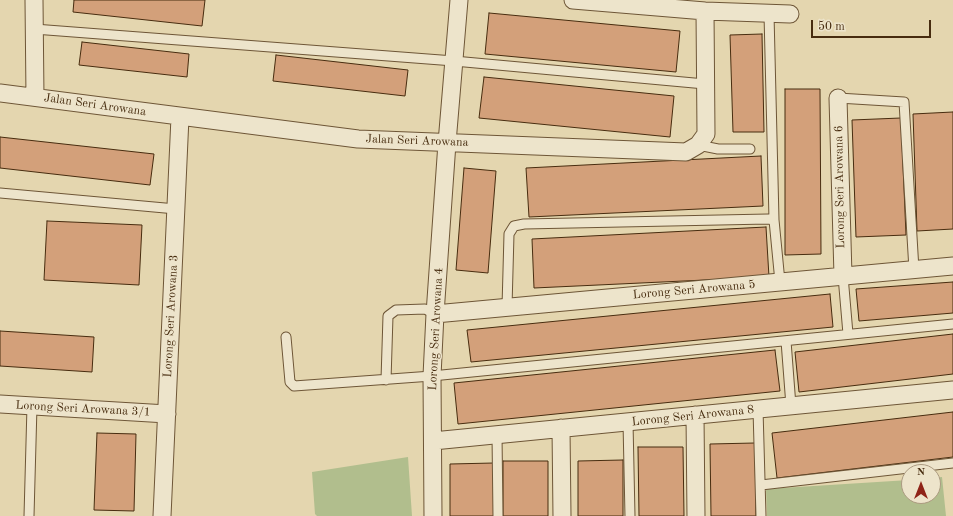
<!DOCTYPE html>
<html>
<head>
<meta charset="utf-8">
<style>
  body { margin:0 }
  #map { position:relative; width:953px; height:516px; overflow:hidden; background:#e4d6af; font-family:"Old Standard TT",serif }
  canvas { display:block }
  .north { position:absolute; left:901px; top:464px; width:40px; height:40px; box-sizing:border-box; background:#ede4cb; border:1px solid #ab9a80; border-radius:50%; rotate:0deg; font-size:11px; font-weight:700; line-height:16px; text-align:center; color:#472c0f }
  .north::after { content:''; display:block; margin:auto; width:14px; height:18px; background:#8f2418; clip-path:polygon(50% 0,100% 100%,50% 72%,0 100%) }
  .scale { position:absolute; left:811px; top:20px; width:120px; height:18px; box-sizing:border-box; border:2px solid #472c0f; border-top:0; padding-left:5px; font-size:12px; line-height:14px; white-space:nowrap; color:#472c0f; -webkit-text-stroke:3px #ede4cb; paint-order:stroke }
</style>
</head>
<body>
<div id="map">
<canvas width="953" height="516"></canvas>
<div class="north">N</div>
<div class="scale">50 m</div>
</div>
<script>
const c = document.querySelector('canvas').getContext('2d');
c.lineJoin = 'round';
function fill(path, color) { c.fillStyle = color; c.fill(path, 'evenodd'); }
const shape = rows => new Path2D(rows.map(r => 'M' + r).join(''));
function strokePath(path, color, width, dash) { c.strokeStyle = color; c.lineWidth = width; c.lineCap = dash ? 'butt' : 'round'; c.setLineDash(dash || []); c.stroke(path); }
function label(font, color, halo, rows, align = 'center') {
  c.font = font + ' "Old Standard TT",serif'; c.lineWidth = 3; c.setLineDash([]); c.textBaseline = 'middle'; c.strokeStyle = halo; c.fillStyle = color; for (const [text, x, y, turn = 0] of rows) {
    c.save(); c.translate(x, y); c.rotate((+turn || 0) * Math.PI / 180); c.textAlign = isNaN(turn) ? turn : align; if (halo) c.strokeText(text, 0, 0); c.fillText(text, 0, 0); c.restore();
  }
}
const green = shape([
  [408,457,412,516,317,516,315,514,312,472],
  [942,477,946,516,767,516,766,489,909,480,909,496,933,496,933,478]
]);
const building = shape([
  [74,0,205,0,202,26,73,12,74,0],
  [489,13,680,31,676,72,485,54,489,13],
  [762,34,764,132,733,132,730,35,762,34],
  [82,42,189,54,187,77,79,65,82,42],
  [276,55,408,70,405,96,273,81,276,55],
  [484,77,674,96,670,137,479,118,484,77],
  [785,89,820,89,821,254,785,255,785,89],
  [953,112,953,229,917,231,913,114,953,112],
  [901,118,906,235,856,237,852,120,901,118],
  [0,137,154,154,150,185,0,168,0,137],
  [761,156,763,206,529,217,526,168,761,156],
  [464,168,496,171,488,273,456,270,464,168],
  [47,221,142,225,139,285,44,280,47,221],
  [766,227,769,277,534,288,532,239,766,227],
  [953,282,953,313,859,321,856,289,953,282],
  [830,294,833,327,471,362,467,330,830,294],
  [0,331,94,337,92,372,0,366,0,331],
  [953,334,953,374,799,392,795,352,953,334],
  [775,350,780,391,458,424,454,383,775,350],
  [953,412,953,457,777,478,772,433,953,412],
  [97,433,136,434,134,511,94,510,97,433],
  [755,443,756,516,711,516,710,444,755,443],
  [638,447,683,447,684,516,639,516,638,447],
  [623,460,623,516,578,516,578,461,623,460],
  [503,461,548,461,548,516,503,516,503,461],
  [494,463,495,516,450,516,450,464,494,463]
]);
const lane = shape([
  [769,14,774,220,780,282],
  [34,29,454,61,705,84],
  [838,98,904,102,914,270],
  [698,145,718,149,750,149],
  [0,193,176,209],
  [843,276,848,334],
  [507,307,509,234,514,226,524,224,768,219,774,220],
  [286,337,290,382,294,386,432,376,953,324],
  [786,341,791,406],
  [386,380,388,316,396,310,425,309,435,314],
  [758,409,761,516],
  [628,422,630,516],
  [497,435,498,516],
  [761,485,953,463],
  [29,516,32,406]
]);
const street = shape([
  [34,0,35,97],
  [573,0,705,11,790,14],
  [0,93,358,139,686,152,698,145,706,134,705,11],
  [838,98,843,276],
  [435,314,953,266],
  [0,404,167,414],
  [695,415,696,516],
  [561,428,562,516],
  [433,441,953,390],
  [162,516,180,117],
  [433,516,432,376,435,314,447,143,459,0]
]);
const streetNames = [
  ["Jalan Seri Arowana",95,105,8],
  ["Jalan Seri Arowana",417,141,2],
  ["Lorong Seri Arowana 6",840,187,-91],
  ["Lorong Seri Arowana 5",694,290,-5],
  ["Lorong Seri Arowana 3",171,316,-87],
  ["Lorong Seri Arowana 4",436,329,-87],
  ["Lorong Seri Arowana 3/1",83,409,3],
  ["Lorong Seri Arowana 8",693,416,-6]
];
fill(green, '#b1be8d');
fill(building, '#d3a07a');
strokePath(building, '#472c0f', 1);
strokePath(lane, '#6e5637', 11);
strokePath(street, '#6e5637', 19);
strokePath(lane, '#ede4cb', 9);
strokePath(street, '#ede4cb', 17);
label('12px', '#472c0f', '#ede4cb', streetNames);
</script>
</body>
</html>
